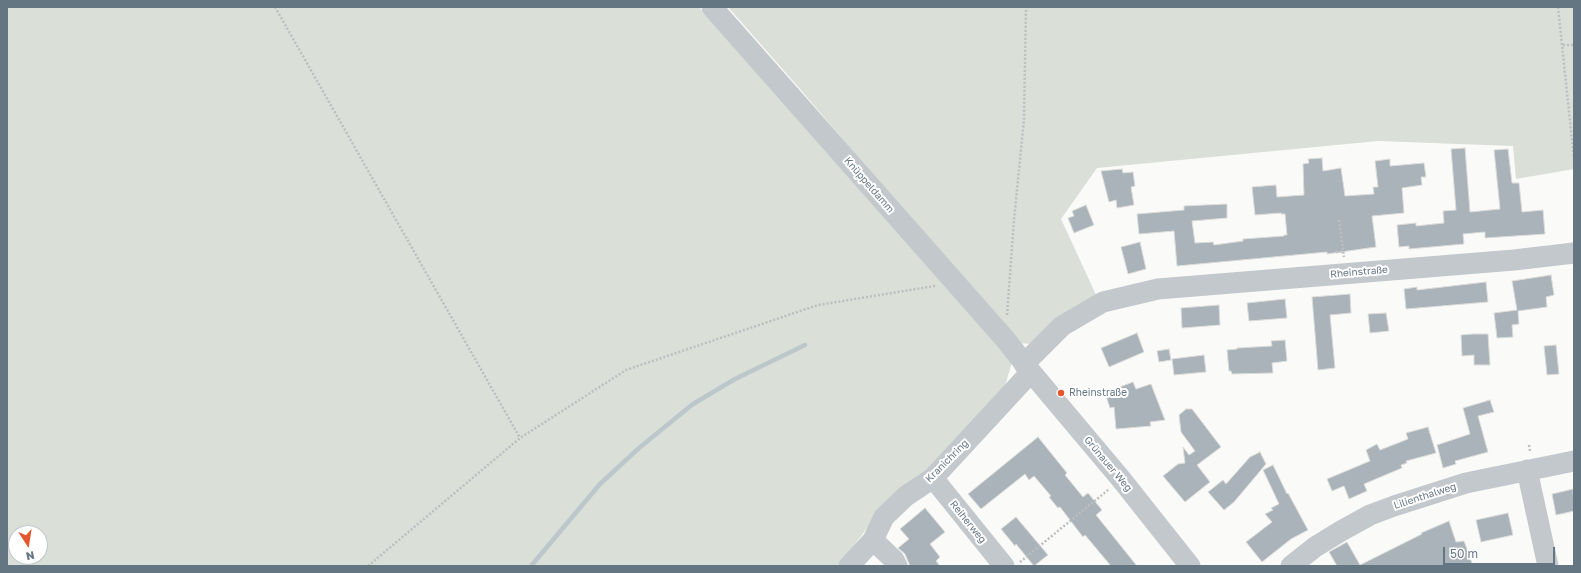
<!DOCTYPE html>
<html>
<head>
<meta charset="utf-8">
<style>
  body { margin:0 }
  #map { position:relative; width:1581px; height:573px; overflow:hidden; background:#fafaf8; font-family:"Golos Text",sans-serif }
  canvas { display:block }
  .frame { position:absolute; inset:0; border:8px solid #657683; pointer-events:none }
  .north { position:absolute; left:8px; top:525px; width:40px; height:40px; box-sizing:border-box; background:#fff; border:1px solid #c1c8cd; border-radius:50%; rotate:168deg; font-size:11px; font-weight:700; line-height:16px; text-align:center; color:#657683 }
  .north::after { content:''; display:block; margin:auto; width:14px; height:18px; background:#e4572e; clip-path:polygon(50% 0,100% 100%,50% 72%,0 100%) }
  .scale { position:absolute; left:1443px; top:547px; width:112px; height:18px; box-sizing:border-box; border:2px solid #657683; border-top:0; padding-left:5px; font-size:12px; line-height:14px; white-space:nowrap; color:#657683; -webkit-text-stroke:3px #fff; paint-order:stroke }
</style>
</head>
<body>
<div id="map">
<canvas width="1581" height="573"></canvas>
<div class="frame"></div>
<div class="north">N</div>
<div class="scale">50 m</div>
</div>
<script>
const c = document.querySelector('canvas').getContext('2d');
c.lineJoin = 'round';
function fill(path, color) { c.fillStyle = color; c.fill(path, 'evenodd'); }
const shape = rows => new Path2D(rows.map(r => 'M' + r).join(''));
function strokePath(path, color, width, dash) { c.strokeStyle = color; c.lineWidth = width; c.lineCap = dash ? 'butt' : 'round'; c.setLineDash(dash || []); c.stroke(path); }
function label(font, color, halo, rows, align = 'center') {
  c.font = font + ' "Golos Text",sans-serif'; c.lineWidth = 4; c.setLineDash([]); c.textBaseline = 'middle'; c.strokeStyle = halo; c.fillStyle = color; for (const [text, x, y, turn = 0] of rows) {
    c.save(); c.translate(x, y); c.rotate((+turn || 0) * Math.PI / 180); c.textAlign = isNaN(turn) ? turn : align; if (halo) c.strokeText(text, 0, 0); c.fillText(text, 0, 0); c.restore();
  }
}
const green = shape([
  [7,7,699,7,1012,362,1005,386,933,466,877,515,838,566,7,566],
  [16,533,40,533,40,557,16,557],
  [728,7,1574,7,1574,169,1516,179,1513,146,1378,141,1097,168,1061,219,1098,299,1034,344,1016,343,800,89]
]);
const stream = shape([
  [531,566,600,484,639,448,693,404,735,379,805,345]
]);
const building = shape([
  [1465,148,1470,212,1500,209,1494,150,1508,149,1512,183,1519,183,1522,212,1543,210,1545,234,1485,238,1485,232,1463,234,1464,244,1409,249,1409,246,1399,247,1397,225,1416,223,1416,226,1444,223,1443,211,1456,210,1451,149,1465,148],
  [1322,158,1323,171,1341,168,1345,196,1374,194,1373,187,1378,187,1375,161,1390,159,1390,166,1424,163,1426,177,1421,177,1422,185,1402,188,1404,213,1372,216,1376,247,1327,254,1327,252,1177,266,1174,231,1139,234,1137,214,1184,210,1184,206,1227,204,1227,218,1192,221,1195,243,1213,242,1214,245,1243,241,1243,239,1284,236,1284,235,1287,235,1285,214,1281,214,1281,213,1255,215,1252,187,1276,185,1277,197,1304,195,1303,164,1309,163,1308,159,1322,158],
  [1122,169,1123,173,1133,172,1135,186,1131,187,1134,205,1117,208,1116,200,1109,202,1101,171,1122,169],
  [1086,205,1094,225,1074,233,1068,218,1074,216,1072,211,1086,205],
  [1140,242,1146,269,1128,274,1121,247,1140,242],
  [1551,275,1554,295,1546,297,1547,307,1518,311,1519,324,1512,325,1513,337,1497,338,1494,313,1517,310,1512,281,1551,275],
  [1486,282,1488,302,1406,309,1404,289,1417,287,1417,290,1486,282],
  [1350,294,1351,313,1330,315,1335,368,1318,370,1312,297,1350,294],
  [1285,299,1287,318,1249,321,1247,303,1285,299],
  [1219,305,1220,325,1182,328,1181,308,1219,305],
  [1386,313,1389,331,1370,333,1368,314,1386,313],
  [1137,333,1144,352,1109,367,1101,348,1137,333],
  [1473,334,1488,334,1490,365,1474,365,1474,355,1462,356,1461,335,1473,334],
  [1285,340,1287,361,1272,363,1273,373,1232,374,1231,371,1229,371,1227,350,1237,349,1237,348,1272,346,1271,341,1285,340],
  [1556,345,1559,374,1547,375,1544,346,1556,345],
  [1169,349,1171,360,1159,362,1157,351,1169,349],
  [1204,355,1206,372,1174,375,1172,359,1204,355],
  [1133,382,1136,389,1151,384,1165,420,1150,422,1151,426,1116,429,1114,407,1110,408,1106,396,1118,391,1117,388,1133,382],
  [1490,400,1494,412,1478,416,1488,452,1455,461,1456,464,1443,468,1437,445,1470,434,1463,408,1490,400],
  [1186,409,1192,409,1221,447,1197,465,1210,482,1185,502,1163,476,1178,464,1185,463,1183,447,1189,455,1195,451,1181,432,1179,415,1186,409],
  [1428,427,1436,453,1406,461,1407,463,1401,465,1402,468,1364,484,1367,491,1349,499,1344,486,1332,491,1327,479,1370,461,1366,450,1377,444,1380,450,1408,439,1406,433,1428,427],
  [1038,437,1067,473,1065,475,1083,497,1088,493,1102,510,1096,515,1137,566,1111,566,1085,535,1083,537,1060,507,1058,508,1053,502,1049,497,1051,496,1034,476,1029,480,1025,474,981,509,968,494,1038,437],
  [1260,452,1266,464,1234,502,1224,510,1208,492,1223,480,1226,484,1250,457,1260,452],
  [1273,465,1287,494,1288,493,1308,530,1291,539,1262,562,1246,542,1272,522,1265,514,1273,510,1271,508,1279,504,1263,470,1273,465],
  [1573,489,1574,511,1556,515,1552,494,1573,489],
  [925,508,945,532,930,544,940,557,936,561,940,566,910,566,905,554,898,548,909,539,900,529,925,508],
  [1508,513,1513,535,1481,542,1476,520,1508,513],
  [1016,517,1048,555,1034,566,1016,544,1015,546,1001,529,1016,517],
  [1449,521,1456,542,1464,541,1473,566,1337,566,1329,552,1347,542,1360,565,1422,534,1421,533,1449,521]
]);
const path = shape([
  [275,7,520,438],
  [1558,7,1574,159],
  [1563,45,1574,45],
  [1339,220,1344,257],
  [1336,252,1343,251],
  [1007,315,1014,220,1024,119,1026,7],
  [1529,445,1530,452],
  [1020,562,1108,490],
  [368,566,520,438,626,370,818,305,935,286]
]);
const minor = shape([
  [712,7,1005,339,1031,372,1121,479,1190,566],
  [1024,364,1062,326,1103,302,1158,289,1514,260,1574,253],
  [1527,470,1548,566],
  [933,478,1004,566],
  [873,540,894,560,897,566],
  [849,566,873,540,884,517,906,496,933,478,1031,372],
  [1291,566,1315,547,1341,531,1370,515,1394,506,1466,483,1574,461]
]);
const markers = [
  [1061,393,4,"#e4572e"]
];
const streetNames = [
  ["Knüppeldamm",869,185,49],
  ["Rheinstraße",1359,272,-5],
  ["Kranichring",947,461,-45],
  ["Grünauer Weg",1108,464,50],
  ["Lilienthalweg",1425,496,-18],
  ["Reiherweg",968,522,51]
];
const poiNames = [
  ["Rheinstraße",1069,393]
];
fill(green, '#dadfd7');
strokePath(stream, '#bbc7cb', 4.5);
fill(building, '#aab3b9');
strokePath(building, '#dcdcda', 1);
strokePath(path, '#bbbfc2', 2.5, [2, 2]);
strokePath(minor, '#c3c8cc', 21);
for (const [x, y, r, color] of markers) { const dot = new Path2D(); dot.arc(x, y, r, 0, 2 * Math.PI); c.fillStyle = color; c.fill(dot); strokePath(dot, '#fff', 1.5); }
label('10px', '#657683', '#fff', streetNames);
label('10px', '#657683', '#fff', poiNames, 'left');
</script>
</body>
</html>
